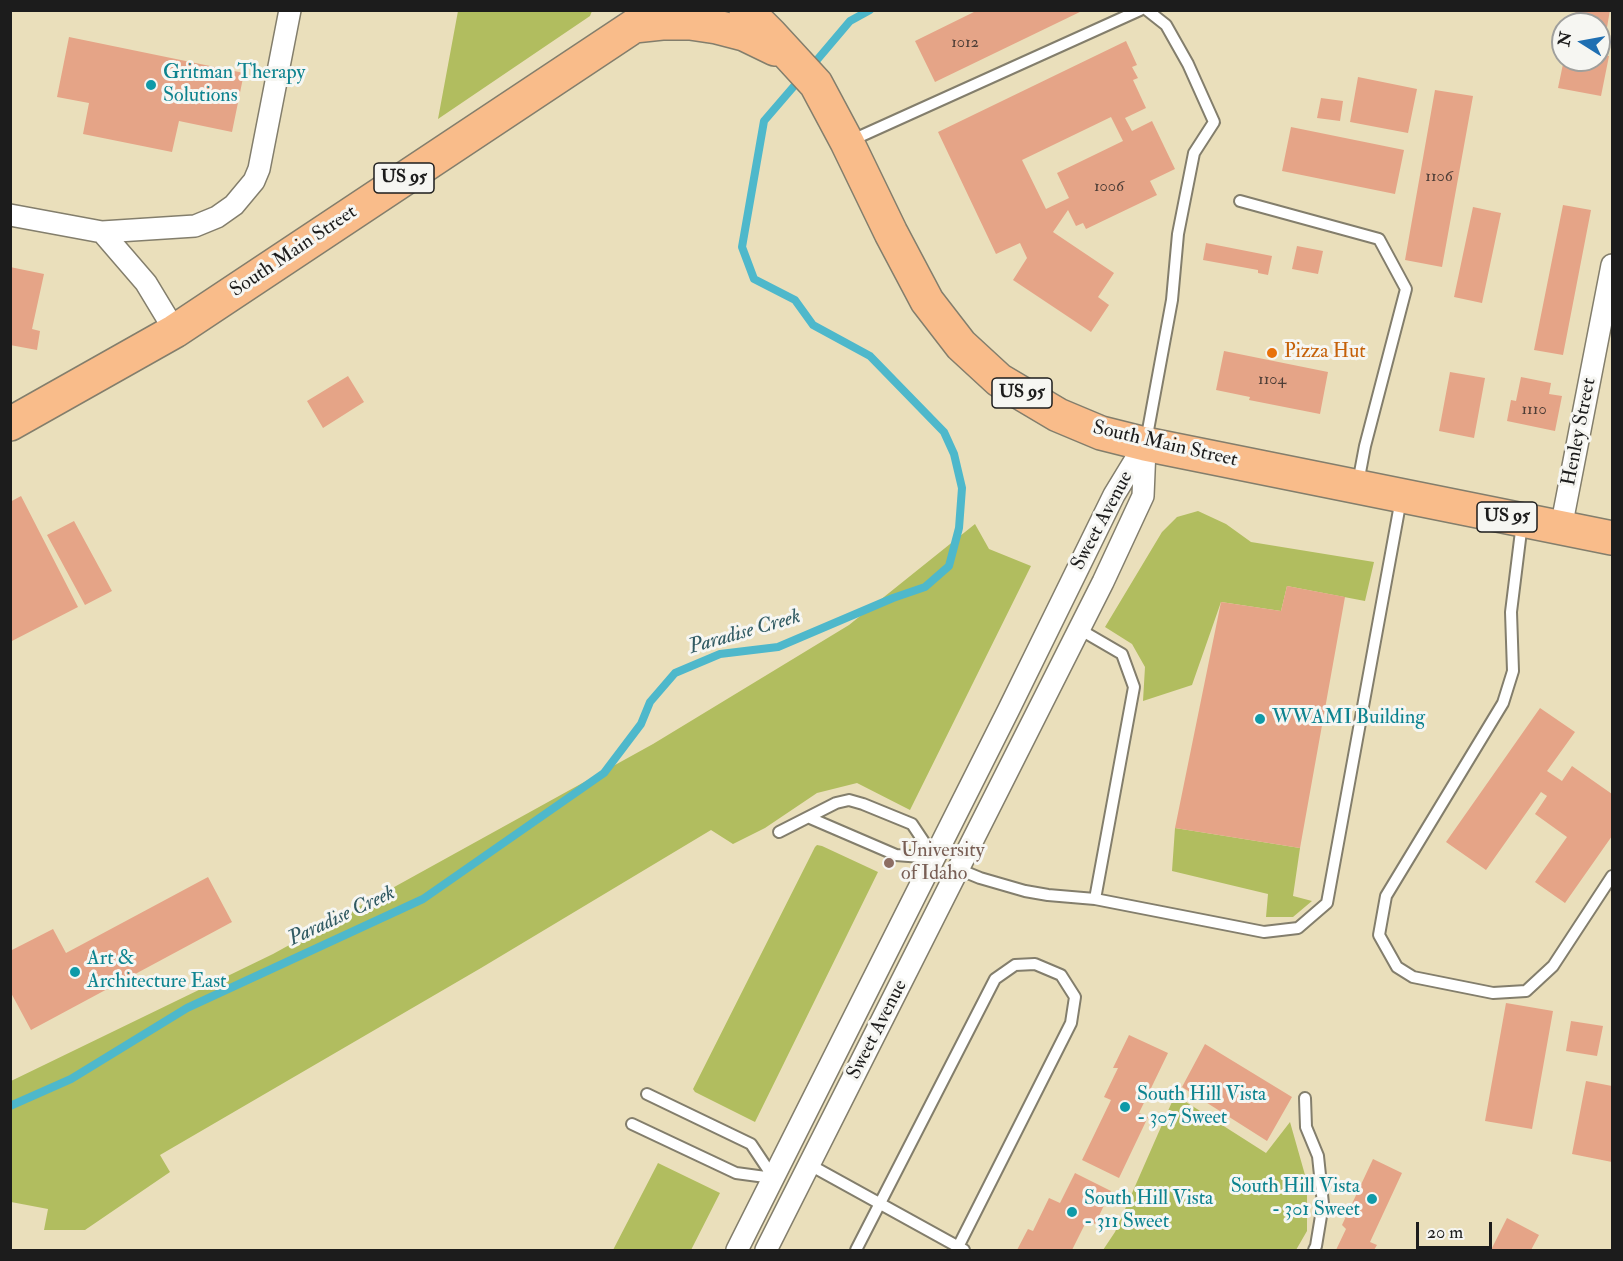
<!DOCTYPE html>
<html>
<head>
<meta charset="utf-8">
<style>
  body { margin:0 }
  #map { position:relative; width:1623px; height:1261px; overflow:hidden; background:#eadfbb; font-family:"IM FELL Double Pica",serif }
  canvas { display:block }
  .frame { position:absolute; inset:0; border:12px solid #1c1c1c; pointer-events:none }
  .north { position:absolute; left:1551px; top:12px; width:60px; height:60px; box-sizing:border-box; background:#f6f6f2; border:2px solid #9f9f9c; border-radius:50%; rotate:281deg; font-size:16px; font-weight:700; line-height:24px; text-align:center; color:#1c1c1c }
  .north::after { content:''; display:block; margin:auto; width:21px; height:27px; background:#1f6fb2; clip-path:polygon(50% 0,100% 100%,50% 72%,0 100%) }
  .scale { position:absolute; left:1416px; top:1222px; width:76px; height:27px; box-sizing:border-box; border:3px solid #1c1c1c; border-top:0; padding-left:8px; font-size:18px; line-height:21px; white-space:nowrap; color:#1c1c1c; -webkit-text-stroke:4px #f6f6f2; paint-order:stroke }
</style>
</head>
<body>
<div id="map">
<canvas width="1623" height="1261"></canvas>
<div class="frame"></div>
<div class="north">N</div>
<div class="scale">20 m</div>
</div>
<script>
const c = document.querySelector('canvas').getContext('2d');
c.lineJoin = 'round';
function fill(path, color) { c.fillStyle = color; c.fill(path, 'evenodd'); }
const shape = rows => new Path2D(rows.map(r => 'M' + r).join(''));
function strokePath(path, color, width, dash) { c.strokeStyle = color; c.lineWidth = width; c.lineCap = dash ? 'butt' : 'round'; c.setLineDash(dash || []); c.stroke(path); }
function label(font, color, halo, rows, align = 'center') {
  c.font = font + ' "IM FELL Double Pica",serif'; c.lineWidth = 6; c.setLineDash([]); c.textBaseline = 'middle'; c.strokeStyle = halo; c.fillStyle = color; for (const [text, x, y, turn = 0] of rows) {
    c.save(); c.translate(x, y); c.rotate((+turn || 0) * Math.PI / 180); c.textAlign = isNaN(turn) ? turn : align; if (halo) c.strokeText(text, 0, 0); c.fillText(text, 0, 0); c.restore();
  }
}
const green = shape([
  [458,11,458,10,592,11,590,16,438,119],
  [1198,511,1226,524,1251,542,1374,562,1365,601,1287,586,1281,611,1221,602,1192,685,1143,701,1145,667,1132,644,1105,627,1162,532,1177,517],
  [975,524,989,549,1031,566,910,810,857,783,817,793,765,828,733,844,711,830,481,968,160,1155,170,1172,85,1230,44,1230,48,1209,11,1202,11,1081,273,954,653,744,849,625],
  [1175,828,1300,848,1293,896,1312,901,1293,917,1266,917,1268,894,1172,871],
  [817,845,822,846,878,872,755,1122,695,1092,693,1089,815,847],
  [1175,1095,1266,1153,1290,1122,1307,1182,1307,1231,1296,1250,1103,1250,1115,1232],
  [658,1163,720,1193,691,1250,613,1250]
]);
const stream = shape([
  [811,67,850,21,870,10],
  [10,1106,71,1079,187,1008,423,899,604,773,641,724,650,702,675,673,720,654,778,647,893,598,925,587,949,566,959,528,962,488,954,454,944,432,870,356,813,325,795,300,754,279,742,247,764,121,801,78]
]);
const building = shape([
  [978,10,1084,10,935,82,915,41],
  [1576,10,1610,10,1606,33,1599,31,1599,24,1573,24],
  [69,37,244,73,232,132,179,121,172,152,83,134,89,103,57,97],
  [1126,41,1137,65,1132,67,1138,78,1133,80,1146,108,1125,118,1132,131,1152,121,1175,169,1150,181,1157,195,1086,229,1083,223,1076,226,1068,210,1053,232,1114,273,1098,297,1109,305,1091,332,1013,280,1027,258,1020,243,996,254,938,132],
  [1111,117,1123,141,1057,173,1069,198,1046,209,1022,160],
  [1599,54,1609,56,1601,96,1558,88,1563,64,1569,65,1570,60,1599,60],
  [1358,77,1417,89,1408,133,1350,122],
  [1435,90,1473,96,1442,267,1405,260],
  [1321,98,1343,101,1340,121,1317,118],
  [1291,127,1404,150,1395,194,1282,171],
  [1563,205,1591,210,1563,355,1534,350],
  [1473,207,1501,213,1482,303,1454,297],
  [1206,243,1272,256,1268,275,1258,273,1258,270,1203,260],
  [1297,246,1323,251,1318,274,1292,269],
  [10,267,44,274,32,329,40,331,37,350,10,345],
  [1224,351,1328,372,1320,414,1249,400,1250,397,1216,390],
  [1450,372,1485,378,1474,438,1439,431],
  [348,376,364,402,323,428,307,401],
  [1521,377,1551,383,1549,394,1562,396,1555,431,1507,421,1511,400,1516,401],
  [21,496,78,607,10,642,10,502],
  [74,521,112,591,85,605,47,535],
  [1287,586,1345,597,1300,848,1175,828,1221,602,1281,611],
  [1540,708,1575,732,1547,771,1562,781,1572,766,1612,794,1612,836,1565,903,1535,882,1567,837,1535,814,1547,796,1541,792,1486,870,1446,842],
  [208,877,232,922,31,1030,10,991,10,951,53,929,66,953],
  [1506,1003,1553,1011,1532,1129,1485,1121],
  [1571,1021,1603,1026,1597,1056,1566,1051],
  [1129,1035,1168,1053,1139,1113,1148,1117,1119,1178,1082,1160,1111,1100,1104,1097,1118,1068,1113,1068],
  [1205,1044,1292,1097,1267,1141,1182,1087],
  [1586,1081,1612,1086,1612,1162,1572,1154],
  [1373,1159,1402,1173,1370,1242,1377,1245,1374,1250,1336,1250,1346,1229,1342,1225],
  [1075,1173,1111,1191,1095,1224,1087,1220,1072,1250,1017,1250,1028,1229,1033,1231,1049,1198,1060,1203],
  [1507,1218,1539,1235,1531,1250,1491,1250]
]);
const service = shape([
  [850,141,1140,10],
  [1240,201,1379,239,1406,289,1365,446,1358,483],
  [1146,441,1172,300,1178,234,1194,153,1214,122,1188,64,1166,25,1147,10],
  [1522,523,1511,612,1513,671,1503,703,1386,896,1379,935,1397,967,1413,977,1493,993,1526,991,1553,966,1612,876],
  [1079,629,1122,654,1134,687,1095,899,1264,932,1298,928,1327,903,1401,499],
  [810,818,896,855,934,858],
  [779,832,836,803,849,800,863,804,912,824,934,857],
  [958,869,980,878,1025,891,1048,895,1095,899],
  [647,1094,751,1144,773,1177],
  [1305,1098,1306,1127,1318,1156,1323,1204,1316,1246,1314,1250],
  [632,1124,736,1173,773,1178],
  [810,1165,964,1250],
  [856,1250,995,979,1015,965,1035,964,1061,975,1075,997,1071,1023,958,1247]
]);
const minor = shape([
  [10,215,102,232,195,226,217,217,234,205,254,181,259,169,290,10],
  [102,232,146,283,175,331],
  [1561,528,1612,265],
  [737,1250,1008,711,1114,495,1145,444],
  [766,1250,1103,582,1143,496,1145,448]
]);
const trunk = shape([
  [746,10,770,34,816,84,847,142,891,233,927,301,961,345,999,380,1058,415,1101,433,1145,444,1612,538],
  [10,424,175,331,634,26,662,23,690,23,717,27,744,34,775,49]
]);
const markers = [
  [151,85,6,"#0f9aa8"],
  [1272,353,6,"#e8710a"],
  [1260,719,6,"#0f9aa8"],
  [889,863,6,"#8d6e63"],
  [75,972,6,"#0f9aa8"],
  [1125,1107,6,"#0f9aa8"],
  [1372,1199,6,"#0f9aa8"],
  [1072,1212,6,"#0f9aa8"]
];
const numberNames = [
  ["1012",965,44],
  ["1106",1439,178],
  ["1006",1109,188],
  ["1104",1272,381],
  ["1110",1534,411]
];
const shields = [
  [404,178,60],
  [1022,393,60],
  [1507,517,60]
];
const shieldNames = [
  ["US 95",404,178],
  ["US 95",1022,393],
  ["US 95",1507,517]
];
const cultureNames = [
  ["Gritman Therapy",163,74],
  ["Solutions",163,97],
  ["WWAMI Building",1272,719],
  ["Art &",87,960],
  ["Architecture East",87,983],
  ["South Hill Vista",1137,1096],
  ["- 307 Sweet",1137,1119],
  ["South Hill Vista",1360,1188,"right"],
  ["- 301 Sweet",1360,1211,"right"],
  ["South Hill Vista",1084,1200],
  ["- 311 Sweet",1084,1223]
];
const streetNames = [
  ["South Main Street",294,252,-34],
  ["Henley Street",1580,432,-79],
  ["South Main Street",1165,445,13],
  ["Sweet Avenue",1103,521,-62],
  ["Sweet Avenue",878,1030,-63]
];
const foodNames = [
  ["Pizza Hut",1284,353]
];
const educationNames = [
  ["University",901,852],
  ["of Idaho",901,875]
];
const waterNames = [
  ["Paradise Creek",745,633,-16],
  ["Paradise Creek",342,917,-25]
];
fill(green, '#b1bd5f');
strokePath(stream, '#4eb8cb', 8);
fill(building, '#e5a487');
strokePath(service, '#837e6c', 14);
strokePath(minor, '#837e6c', 24);
strokePath(trunk, '#837e6c', 36);
strokePath(service, '#fff', 10);
strokePath(minor, '#fff', 21);
strokePath(trunk, '#f9bc8a', 33);
for (const [x, y, r, color] of markers) { const dot = new Path2D(); dot.arc(x, y, r, 0, 2 * Math.PI); c.fillStyle = color; c.fill(dot); strokePath(dot, '#f6f6f2', 2); }
label('16px', '#4e3e37', null, numberNames);
for (const [x, y, w] of shields) { const box = new Path2D(); box.roundRect(x - w / 2, y - 15, w, 30, 4.5); c.fillStyle = '#f6f6f2'; c.fill(box); strokePath(box, '#1c1c1c', 1.5); }
label('bold 18px', '#1c1c1c', null, shieldNames);
label('20px', '#0d838f', '#f6f6f2', cultureNames, 'left');
label('20px', '#1c1c1c', '#f6f6f2', streetNames);
label('20px', '#c56008', '#f6f6f2', foodNames, 'left');
label('20px', '#785e54', '#f6f6f2', educationNames, 'left');
label('italic 21px', '#305a62', '#f6f6f2', waterNames);
</script>
</body>
</html>
